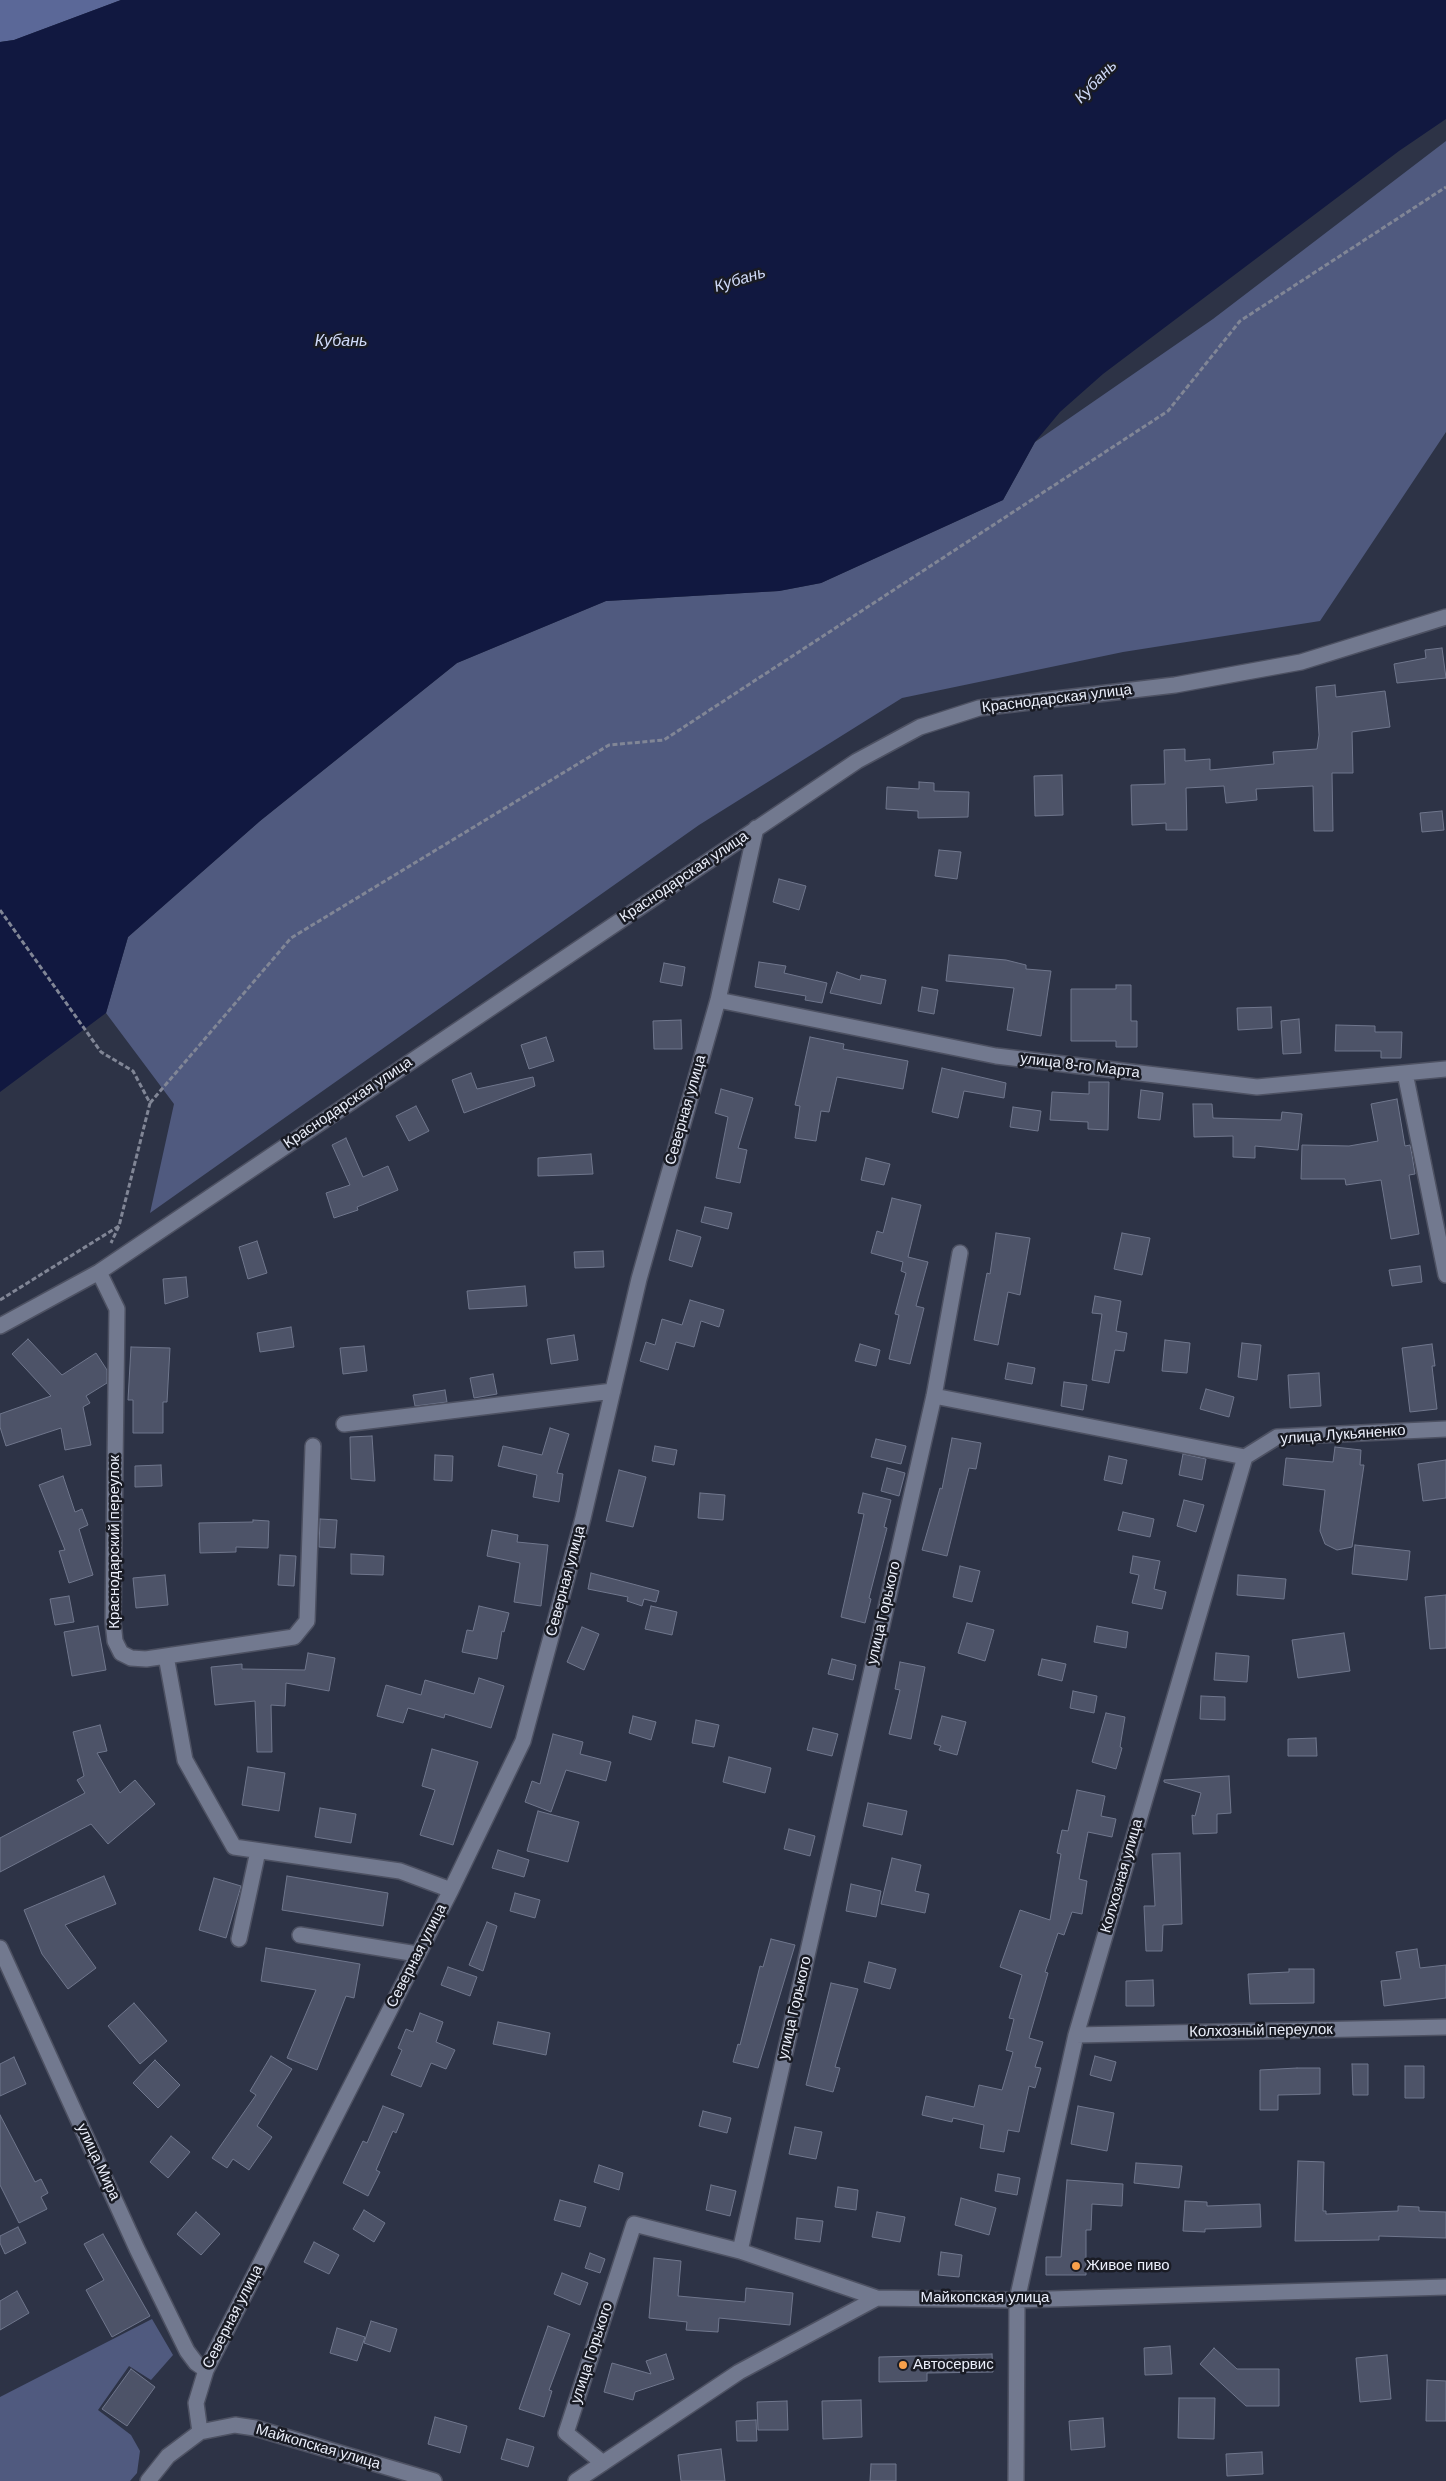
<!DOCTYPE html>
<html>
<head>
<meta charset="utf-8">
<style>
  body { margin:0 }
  canvas { display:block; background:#2d3346 }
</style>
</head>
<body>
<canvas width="1446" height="2481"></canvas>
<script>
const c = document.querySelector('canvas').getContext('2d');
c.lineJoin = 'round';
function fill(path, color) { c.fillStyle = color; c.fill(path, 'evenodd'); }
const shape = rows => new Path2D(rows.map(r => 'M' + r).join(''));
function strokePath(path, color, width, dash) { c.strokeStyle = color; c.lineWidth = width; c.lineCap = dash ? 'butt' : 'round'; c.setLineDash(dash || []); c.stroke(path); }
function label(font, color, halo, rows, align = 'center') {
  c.font = font + ' Helvetica,sans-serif'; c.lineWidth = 5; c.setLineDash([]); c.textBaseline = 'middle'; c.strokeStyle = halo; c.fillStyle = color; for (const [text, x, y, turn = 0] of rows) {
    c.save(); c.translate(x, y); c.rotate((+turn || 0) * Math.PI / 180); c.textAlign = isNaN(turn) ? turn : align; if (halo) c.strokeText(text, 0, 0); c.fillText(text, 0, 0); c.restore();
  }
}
const green = shape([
  [1446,141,1446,432,1320,621,1123,652,902,698,699,825,150,1213,174,1104,106,1013,128,937,260,821,457,663,606,601,779,591,821,583,1003,500,1035,442,1213,319],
  [152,2319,173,2355,151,2380,129,2366,98,2410,131,2435,140,2451,137,2473,130,2481,0,2481,0,2397]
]);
const forest = shape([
  [0,0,121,0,14,40,0,42]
]);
const water = shape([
  [121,0,1446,0,1446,119,1399,151,1103,374,1060,412,1035,442,1003,500,821,583,779,591,606,601,457,663,260,821,128,937,106,1013,0,1092,0,42,14,40]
]);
const building = shape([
  [1442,648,1446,678,1397,683,1394,664,1426,658,1425,650,1442,648],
  [1335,685,1336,697,1385,691,1390,727,1352,732,1353,773,1332,773,1333,831,1314,831,1313,786,1256,789,1257,800,1226,803,1224,786,1186,788,1187,830,1166,830,1166,823,1132,825,1131,785,1165,784,1164,750,1185,749,1185,761,1210,759,1210,770,1274,764,1273,752,1317,749,1319,735,1316,687,1335,685],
  [1062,775,1063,815,1035,816,1034,776,1062,775],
  [919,782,934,783,934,791,969,792,968,817,918,818,918,811,886,809,887,787,919,789,919,782],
  [1442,811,1444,830,1422,832,1420,813,1442,811],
  [939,850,961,852,957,879,935,876,939,850],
  [779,879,806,886,799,910,773,902,779,879],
  [949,955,1006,960,1026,965,1026,969,1051,971,1041,1036,1007,1030,1014,988,946,981,949,955],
  [759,962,786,966,784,973,827,983,822,1003,805,1000,806,996,755,987,759,962],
  [664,963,685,967,682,986,660,982,664,963],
  [837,972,860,980,861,975,886,980,881,1004,830,993,837,972],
  [1116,985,1131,985,1131,1021,1137,1021,1137,1047,1116,1047,1116,1041,1071,1041,1071,989,1116,989,1116,985],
  [922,987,938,990,934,1014,918,1011,922,987],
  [1271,1007,1272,1028,1238,1030,1237,1008,1271,1007],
  [1299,1019,1301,1053,1283,1054,1281,1021,1299,1019],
  [681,1020,682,1049,654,1049,653,1021,681,1020],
  [1336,1025,1375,1026,1375,1032,1402,1032,1401,1058,1381,1058,1381,1051,1335,1051,1336,1025],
  [546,1037,554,1061,529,1069,521,1045,546,1037],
  [810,1037,844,1044,843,1049,908,1061,903,1089,837,1077,829,1112,821,1111,816,1141,795,1138,800,1106,795,1105,810,1037],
  [942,1068,1006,1083,1004,1098,964,1091,958,1118,932,1112,942,1068],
  [471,1073,477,1089,533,1077,535,1086,464,1113,452,1080,471,1073],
  [1089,1082,1109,1082,1108,1130,1088,1129,1088,1122,1050,1120,1052,1092,1089,1094,1089,1082],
  [721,1089,753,1098,738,1148,747,1150,740,1183,716,1178,728,1117,715,1113,721,1089],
  [1141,1090,1163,1093,1160,1120,1138,1118,1141,1090],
  [1397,1099,1405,1146,1410,1145,1412,1155,1415,1174,1409,1175,1419,1234,1391,1239,1381,1180,1346,1185,1345,1179,1301,1179,1302,1145,1349,1146,1378,1141,1371,1104,1397,1099],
  [1193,1104,1212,1104,1213,1118,1281,1120,1282,1112,1302,1114,1298,1150,1255,1146,1255,1158,1233,1157,1233,1136,1194,1137,1193,1104],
  [416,1106,429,1131,409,1141,396,1116,416,1106],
  [1013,1107,1041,1111,1038,1131,1010,1127,1013,1107],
  [346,1138,363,1177,388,1166,398,1190,357,1207,358,1210,334,1218,326,1193,350,1185,332,1145,346,1138],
  [591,1154,593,1174,538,1176,538,1158,591,1154],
  [866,1158,890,1164,884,1185,861,1180,866,1158],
  [892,1198,921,1205,908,1257,928,1262,916,1306,924,1308,910,1364,889,1359,899,1315,895,1314,906,1273,901,1271,903,1262,871,1253,877,1231,883,1233,892,1198],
  [705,1207,732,1213,728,1229,701,1222,705,1207],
  [677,1230,701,1237,692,1267,669,1260,677,1230],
  [996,1233,1030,1238,1020,1295,1008,1292,998,1345,974,1340,987,1273,990,1274,996,1233],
  [1122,1233,1150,1238,1142,1275,1114,1269,1122,1233],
  [257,1241,267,1273,248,1279,239,1247,257,1241],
  [603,1251,604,1267,575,1268,574,1252,603,1251],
  [1420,1266,1422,1282,1392,1286,1389,1270,1420,1266],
  [186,1277,188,1297,165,1304,163,1279,186,1277],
  [525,1286,527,1306,469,1309,467,1291,525,1286],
  [1095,1296,1121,1301,1116,1331,1127,1333,1124,1351,1115,1350,1109,1383,1092,1380,1102,1314,1092,1313,1095,1296],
  [690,1300,724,1310,719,1327,701,1321,694,1347,676,1342,668,1370,640,1361,646,1342,655,1345,662,1319,682,1325,690,1300],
  [291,1327,294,1347,260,1352,257,1333,291,1327],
  [574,1335,578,1360,551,1364,547,1339,574,1335],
  [28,1339,62,1375,96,1353,107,1370,107,1383,86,1396,90,1403,83,1407,91,1445,65,1450,61,1428,6,1446,0,1427,0,1414,51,1396,12,1354,28,1339],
  [1165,1340,1190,1343,1187,1373,1162,1371,1165,1340],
  [1242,1343,1261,1345,1257,1380,1238,1377,1242,1343],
  [860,1344,880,1350,876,1366,855,1361,860,1344],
  [1432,1344,1435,1366,1432,1366,1437,1409,1410,1412,1402,1348,1432,1344],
  [364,1346,367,1371,343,1374,340,1348,364,1346],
  [131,1347,170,1348,167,1402,163,1402,163,1433,133,1433,133,1400,128,1400,131,1347],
  [1008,1363,1035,1368,1032,1384,1005,1379,1008,1363],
  [1319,1373,1321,1406,1290,1408,1288,1375,1319,1373],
  [493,1374,497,1394,474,1398,470,1378,493,1374],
  [1064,1382,1087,1385,1083,1410,1061,1406,1064,1382],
  [1206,1389,1234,1397,1229,1417,1200,1409,1206,1389],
  [445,1390,447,1402,415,1406,413,1395,445,1390],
  [550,1428,569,1434,557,1473,563,1474,559,1502,533,1497,537,1475,498,1466,503,1446,542,1455,550,1428],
  [372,1436,375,1481,351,1479,350,1437,372,1436],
  [952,1438,981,1443,976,1469,969,1468,947,1556,922,1550,940,1488,942,1489,952,1438],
  [876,1439,906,1446,901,1464,871,1457,876,1439],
  [655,1446,677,1450,674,1465,652,1461,655,1446],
  [1335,1447,1361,1450,1360,1465,1364,1465,1352,1547,1337,1550,1325,1544,1320,1531,1325,1490,1283,1485,1286,1458,1333,1462,1335,1447],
  [1183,1454,1206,1459,1202,1480,1179,1475,1183,1454],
  [435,1455,453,1456,452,1481,434,1480,435,1455],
  [1109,1456,1127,1460,1122,1484,1104,1480,1109,1456],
  [1446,1460,1446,1498,1423,1501,1418,1464,1446,1460],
  [161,1465,162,1486,135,1487,135,1466,161,1465],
  [887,1468,905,1473,899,1496,881,1491,887,1468],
  [619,1470,646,1477,633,1527,606,1521,619,1470],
  [63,1476,75,1512,82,1509,88,1525,79,1529,93,1575,69,1583,59,1551,65,1550,39,1485,63,1476],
  [700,1493,725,1495,723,1520,698,1518,700,1493],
  [863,1493,891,1500,884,1527,887,1528,869,1598,871,1599,865,1623,841,1617,864,1514,858,1513,863,1493],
  [1184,1500,1204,1505,1196,1532,1177,1526,1184,1500],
  [1123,1512,1154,1519,1150,1537,1118,1530,1123,1512],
  [320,1519,337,1520,335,1548,319,1547,320,1519],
  [253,1520,269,1521,268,1548,236,1547,236,1552,200,1553,199,1523,253,1522,253,1520],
  [492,1530,518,1535,517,1542,548,1545,541,1606,514,1602,520,1563,487,1556,492,1530],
  [1355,1545,1410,1551,1407,1580,1352,1574,1355,1545],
  [351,1554,384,1556,383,1575,351,1574,351,1554],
  [280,1555,296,1556,294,1586,278,1585,280,1555],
  [1133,1556,1160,1561,1154,1589,1166,1592,1162,1609,1132,1603,1139,1575,1130,1573,1133,1556],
  [960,1566,980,1571,972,1602,953,1597,960,1566],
  [591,1573,659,1591,656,1602,644,1599,642,1606,627,1601,628,1597,588,1589,591,1573],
  [165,1575,168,1605,136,1608,133,1578,165,1575],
  [1238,1575,1286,1579,1284,1599,1237,1595,1238,1575],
  [1446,1595,1446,1648,1430,1649,1425,1597,1446,1595],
  [69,1596,74,1622,55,1625,50,1599,69,1596],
  [479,1606,509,1613,504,1632,502,1631,497,1659,462,1652,467,1630,473,1631,479,1606],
  [651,1606,677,1612,672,1635,645,1629,651,1606],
  [967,1623,994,1630,985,1661,958,1653,967,1623],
  [98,1626,106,1670,72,1676,64,1632,98,1626],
  [1097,1626,1128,1632,1126,1648,1094,1642,1097,1626],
  [582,1627,599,1634,584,1670,567,1662,582,1627],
  [1344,1633,1350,1671,1298,1678,1292,1640,1344,1633],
  [308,1653,335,1658,329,1691,286,1683,285,1706,271,1705,272,1752,257,1752,255,1701,215,1705,211,1667,242,1664,242,1669,305,1670,308,1653],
  [1216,1653,1249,1656,1247,1682,1214,1680,1216,1653],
  [832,1659,856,1665,853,1680,828,1674,832,1659],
  [1042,1659,1066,1664,1062,1681,1038,1675,1042,1659],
  [900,1662,925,1667,911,1739,889,1734,900,1690,895,1689,900,1662],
  [479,1678,504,1686,491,1728,445,1714,444,1718,408,1708,403,1723,377,1716,386,1685,421,1695,425,1680,474,1694,479,1678],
  [1073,1691,1097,1696,1094,1713,1070,1708,1073,1691],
  [1201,1696,1225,1697,1225,1720,1200,1719,1201,1696],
  [1106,1713,1125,1717,1120,1747,1122,1748,1116,1769,1092,1762,1106,1713],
  [633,1716,656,1722,651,1740,629,1733,633,1716],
  [942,1716,966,1722,957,1755,939,1750,941,1746,934,1744,942,1716],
  [696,1720,719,1725,714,1747,692,1743,696,1720],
  [100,1725,107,1751,97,1753,120,1793,135,1780,155,1804,108,1844,91,1824,0,1872,0,1838,85,1793,77,1780,84,1776,73,1732,100,1725],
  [813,1728,838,1734,832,1756,807,1750,813,1728],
  [553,1734,583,1742,580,1754,611,1762,606,1781,566,1770,551,1812,525,1802,532,1781,540,1784,553,1734],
  [1316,1738,1317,1756,1288,1756,1288,1739,1316,1738],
  [432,1749,478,1762,453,1845,420,1835,435,1790,422,1786,432,1749],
  [729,1757,771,1768,765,1793,723,1782,729,1757],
  [248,1767,285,1773,279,1811,242,1805,248,1767],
  [1229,1776,1231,1813,1217,1814,1217,1833,1193,1834,1192,1815,1195,1816,1201,1793,1164,1782,1164,1780,1229,1776],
  [1077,1790,1105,1796,1101,1816,1116,1819,1112,1837,1088,1832,1079,1879,1087,1881,1082,1914,1072,1912,1064,1935,1058,1933,1045,1972,1048,1973,1029,2038,1043,2042,1035,2067,1041,2068,1035,2088,1029,2086,1019,2132,1008,2130,1004,2152,980,2148,984,2125,953,2118,952,2122,922,2115,926,2096,974,2107,979,2085,1002,2090,1013,2052,1006,2050,1014,2019,1009,2018,1022,1975,1000,1967,1020,1910,1050,1920,1061,1854,1057,1853,1062,1830,1068,1831,1077,1790],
  [868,1803,907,1811,902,1835,863,1826,868,1803],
  [320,1808,356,1814,351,1843,315,1837,320,1808],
  [538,1811,579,1822,568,1862,527,1851,538,1811],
  [789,1829,815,1836,810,1856,784,1849,789,1829],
  [498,1850,529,1860,524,1877,492,1868,498,1850],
  [1180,1853,1182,1924,1163,1925,1162,1951,1146,1951,1144,1906,1155,1906,1152,1854,1180,1853],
  [892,1858,921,1865,915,1891,929,1894,925,1913,881,1904,892,1858],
  [104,1876,116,1904,65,1925,96,1968,68,1989,42,1954,24,1910,104,1876],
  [287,1876,388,1893,383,1926,282,1910,287,1876],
  [214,1878,241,1886,226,1938,199,1930,214,1878],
  [851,1884,881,1891,876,1917,846,1911,851,1884],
  [515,1893,540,1900,535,1918,510,1911,515,1893],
  [487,1922,497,1926,483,1971,469,1965,487,1922],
  [771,1939,795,1945,758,2068,733,2062,738,2044,740,2045,760,1966,763,1967,771,1939],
  [266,1948,360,1964,354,1998,346,1996,317,2070,287,2058,316,1990,261,1981,266,1948],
  [1417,1949,1420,1968,1446,1965,1446,1998,1384,2006,1381,1981,1401,1979,1396,1952,1417,1949],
  [869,1962,896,1969,890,1989,864,1982,869,1962],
  [448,1967,477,1977,470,1996,441,1985,448,1967],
  [1289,1969,1314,1969,1314,2003,1250,2004,1248,1974,1289,1972,1289,1969],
  [1153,1980,1154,2006,1126,2006,1126,1981,1153,1980],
  [831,1983,858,1989,835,2067,840,2068,833,2092,806,2085,831,1983],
  [134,2003,167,2041,140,2064,108,2026,134,2003],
  [420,2013,443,2022,436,2042,455,2050,446,2069,431,2063,421,2087,391,2075,402,2050,398,2048,406,2029,413,2032,420,2013],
  [498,2022,550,2033,546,2055,493,2044,498,2022],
  [271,2056,292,2069,257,2126,272,2137,249,2170,233,2159,227,2168,212,2158,256,2095,250,2091,271,2056],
  [1095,2056,1116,2062,1111,2081,1090,2075,1095,2056],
  [14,2057,26,2084,0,2096,0,2064,14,2057],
  [155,2060,180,2085,158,2108,133,2083,155,2060],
  [1352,2064,1368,2064,1368,2095,1353,2095,1352,2064],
  [1405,2066,1424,2066,1424,2098,1405,2098,1405,2066],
  [1297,2068,1320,2068,1320,2094,1278,2095,1278,2110,1260,2110,1260,2070,1297,2068],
  [383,2106,404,2114,396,2133,393,2131,376,2170,380,2172,368,2196,343,2183,363,2141,367,2143,383,2106],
  [1078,2106,1114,2113,1107,2151,1071,2144,1078,2106],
  [703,2111,731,2118,727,2133,699,2126,703,2111],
  [0,2115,35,2182,41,2179,48,2193,41,2197,47,2209,19,2223,0,2185,0,2115],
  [795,2127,822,2132,816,2159,789,2154,795,2127],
  [171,2136,190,2152,168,2178,150,2162,171,2136],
  [1298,2161,1324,2162,1323,2211,1326,2211,1326,2214,1398,2211,1398,2206,1419,2207,1419,2211,1446,2212,1446,2238,1379,2236,1379,2240,1295,2241,1298,2161],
  [1136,2163,1182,2166,1179,2188,1134,2183,1136,2163],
  [599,2165,623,2173,619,2190,594,2182,599,2165],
  [998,2174,1020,2178,1017,2195,995,2191,998,2174],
  [1067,2180,1123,2184,1122,2206,1092,2204,1091,2230,1086,2230,1086,2275,1046,2275,1046,2257,1061,2257,1067,2180],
  [711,2185,736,2191,730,2216,706,2210,711,2185],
  [838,2187,858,2190,856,2210,835,2207,838,2187],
  [961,2198,996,2208,989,2235,955,2225,961,2198],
  [560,2200,586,2207,580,2227,554,2220,560,2200],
  [1185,2201,1207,2202,1207,2206,1260,2204,1261,2227,1205,2229,1205,2232,1183,2231,1185,2201],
  [364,2210,385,2223,374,2242,353,2229,364,2210],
  [196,2212,220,2234,201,2255,177,2234,196,2212],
  [877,2212,905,2217,900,2242,872,2237,877,2212],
  [797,2218,823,2221,820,2242,795,2239,797,2218],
  [18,2227,26,2243,5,2254,0,2243,0,2236,18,2227],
  [103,2234,150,2316,112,2337,86,2290,104,2280,84,2244,103,2234],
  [314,2242,339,2255,329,2274,304,2262,314,2242],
  [941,2252,962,2255,959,2277,938,2275,941,2252],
  [590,2253,605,2259,600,2273,585,2268,590,2253],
  [654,2258,681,2261,678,2296,745,2302,746,2288,793,2293,790,2325,719,2318,718,2332,686,2330,687,2322,649,2318,654,2258],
  [562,2273,588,2283,580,2305,554,2294,562,2273],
  [17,2291,29,2313,0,2330,0,2301,17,2291],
  [371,2321,397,2329,390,2352,364,2343,371,2321],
  [548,2326,570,2334,549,2390,552,2391,544,2417,519,2409,548,2326],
  [337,2328,365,2337,357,2361,330,2353,337,2328],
  [1170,2346,1172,2374,1145,2375,1144,2348,1170,2346],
  [1214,2348,1237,2369,1279,2369,1279,2406,1246,2406,1200,2364,1214,2348],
  [666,2354,674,2379,635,2392,633,2400,604,2392,612,2363,651,2374,646,2361,666,2354],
  [992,2354,993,2372,927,2373,927,2381,879,2382,879,2357,992,2354],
  [1387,2355,1391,2399,1360,2402,1356,2358,1387,2355],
  [131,2369,155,2387,127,2426,102,2409,131,2369],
  [1427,2380,1446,2381,1446,2421,1426,2421,1427,2380],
  [1179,2398,1215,2398,1214,2439,1178,2438,1179,2398],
  [861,2400,862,2437,823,2439,822,2401,861,2400],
  [787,2401,788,2430,758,2430,757,2402,787,2401],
  [435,2417,467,2426,460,2453,428,2444,435,2417],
  [1103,2418,1105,2447,1071,2450,1069,2421,1103,2418],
  [756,2420,757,2441,737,2441,736,2421,756,2420],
  [507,2439,534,2447,528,2467,501,2459,507,2439],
  [721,2449,725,2481,681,2481,678,2455,721,2449],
  [1262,2452,1263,2474,1227,2476,1226,2454,1262,2452],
  [871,2464,896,2464,896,2481,870,2481,871,2464]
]);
const path = shape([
  [0,910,101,1052,133,1071,150,1103,119,1226,111,1243],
  [150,1103,291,938,609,745,664,740,745,687,1168,411,1240,321,1446,187],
  [0,1300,119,1226]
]);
const minor = shape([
  [718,1000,996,1056,1257,1087,1446,1069],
  [1405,1073,1446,1275],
  [99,1272,117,1309,113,1622,115,1641,121,1653,131,1658,146,1659,294,1637,307,1621,313,1446],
  [0,1326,99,1272,857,761,920,727,979,708,1175,685,1301,662,1446,617],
  [934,1396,1245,1457],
  [344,1424,613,1391],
  [1245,1457,1277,1437,1446,1429],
  [166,1656,185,1760,234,1847,400,1871,451,1890],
  [300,1935,417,1954],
  [239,1939,258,1851],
  [0,1948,137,2249,187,2351,196,2363,206,2370],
  [1076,2035,1446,2027],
  [740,2251,934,1396,960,1253],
  [200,2432,196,2403,206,2370,451,1890,523,1741,583,1518,639,1279,718,1000,756,828],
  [603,2463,566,2433,634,2224,740,2251,877,2298],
  [148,2481,168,2456,200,2432,235,2425,255,2428,434,2481],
  [576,2481,739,2372,877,2298,1017,2300,1446,2287],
  [1016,2481,1017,2300,1076,2035,1245,1457]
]);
const markers = [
  [1076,2266,5,"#f8a04b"],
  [903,2365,5,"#f8a04b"]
];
const streetNames = [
  ["Краснодарская улица",1057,699,-7],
  ["Краснодарская улица",684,877,-34],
  ["улица 8-го Марта",1080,1066,7],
  ["Краснодарская улица",348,1103,-34],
  ["Северная улица",686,1110,-74],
  ["улица Лукьяненко",1343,1435,-4],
  ["Краснодарский переулок",115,1542,-90],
  ["Северная улица",566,1581,-75],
  ["улица Горького",884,1613,-77],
  ["Колхозная улица",1122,1876,-74],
  ["Северная улица",417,1956,-63],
  ["улица Горького",795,2008,-77],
  ["Колхозный переулок",1261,2031,-1],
  ["улица Мира",98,2162,65],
  ["Майкопская улица",985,2298],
  ["Северная улица",233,2317,-63],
  ["улица Горького",592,2353,-72],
  ["Майкопская улица",318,2447,16]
];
const poiNames = [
  ["Живое пиво",1086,2266],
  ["Автосервис",913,2365]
];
const waterNames = [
  ["Кубань",1096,82,-46],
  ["Кубань",740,280,-17],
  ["Кубань",341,342]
];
fill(green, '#505a7f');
fill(forest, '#5b6898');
fill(water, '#111840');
fill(building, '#4d5368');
strokePath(building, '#6f768c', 1);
strokePath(minor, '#4d5162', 18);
strokePath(path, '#818696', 3, [5, 2.5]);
strokePath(minor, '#72798f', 15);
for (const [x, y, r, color] of markers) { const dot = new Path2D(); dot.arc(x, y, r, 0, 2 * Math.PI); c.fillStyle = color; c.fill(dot); strokePath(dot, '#191b24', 2); }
label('15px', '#ebeffb', '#191b24', streetNames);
label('15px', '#ebeffb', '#191b24', poiNames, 'left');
label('italic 16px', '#d0daf8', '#191b24', waterNames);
</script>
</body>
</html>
